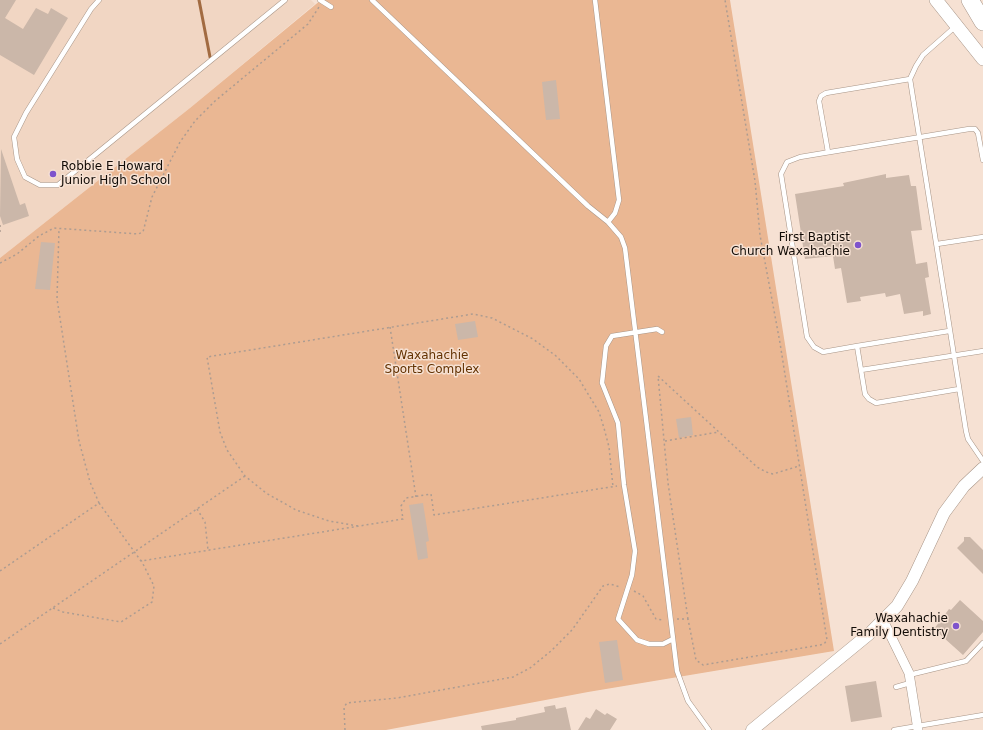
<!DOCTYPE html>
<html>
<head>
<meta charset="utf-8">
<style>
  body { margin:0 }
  canvas { display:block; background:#f6e1d3 }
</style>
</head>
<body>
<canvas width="983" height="730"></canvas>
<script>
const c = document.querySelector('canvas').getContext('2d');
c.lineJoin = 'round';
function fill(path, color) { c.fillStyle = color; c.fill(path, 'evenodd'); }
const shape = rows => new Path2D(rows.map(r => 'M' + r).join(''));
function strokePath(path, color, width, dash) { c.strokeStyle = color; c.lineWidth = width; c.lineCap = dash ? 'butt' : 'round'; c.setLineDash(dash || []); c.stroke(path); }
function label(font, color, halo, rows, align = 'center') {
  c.font = font + ' "DejaVu Sans",sans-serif'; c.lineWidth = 3; c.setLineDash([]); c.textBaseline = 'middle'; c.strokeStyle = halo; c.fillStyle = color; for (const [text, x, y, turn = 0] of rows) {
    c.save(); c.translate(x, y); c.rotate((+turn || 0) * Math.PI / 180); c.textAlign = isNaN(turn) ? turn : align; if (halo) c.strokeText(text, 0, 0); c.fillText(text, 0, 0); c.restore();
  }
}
const built = shape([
  [0,0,311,0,315,4,190,108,0,258]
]);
const green = shape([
  [321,0,730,0,834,651,588,692,386,730,0,730,0,258,190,108]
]);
const stream = shape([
  [199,0,210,57]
]);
const building = shape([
  [0,0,16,0,5,18,23,29,36,8,48,14,51,8,68,18,34,75,0,55],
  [556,80,560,119,546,120,542,82],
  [1,149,20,205,25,203,29,216,3,225,0,216],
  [886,174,886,178,909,175,911,186,916,186,922,230,911,231,916,264,927,262,929,277,925,278,931,314,923,316,923,311,904,314,900,294,886,297,885,293,860,297,861,301,847,303,841,268,835,269,833,256,805,259,795,194,844,186,843,183],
  [41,242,55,243,50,290,35,289],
  [475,321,478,337,458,340,455,324],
  [691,417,693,435,679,438,676,419],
  [423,503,429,541,426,542,428,558,418,560,409,505],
  [964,537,970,537,983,550,983,574,957,548,964,541],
  [960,600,983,621,983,632,963,655,934,629,949,609,951,610],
  [617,640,623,680,605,683,599,642],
  [876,681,882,717,851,722,845,686],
  [555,705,556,709,566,707,571,730,482,730,481,726,516,720,516,718,545,712,544,707],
  [596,709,605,715,607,713,617,719,610,730,578,730,586,717,590,719]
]);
const path = shape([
  [0,225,0,233],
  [0,263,17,254,39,236,54,228,138,234,143,232,152,197,180,142,195,121,215,101,308,24,319,7],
  [390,327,416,497],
  [665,441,719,432],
  [99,503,141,561,403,519,401,506,406,498,431,494,434,515,617,486],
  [197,509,205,522,208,550],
  [358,526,329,521,296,510,266,493,245,476,227,450,220,432,207,357,473,314,492,318,533,339,556,356,579,379,599,412,604,428,609,447,613,487],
  [0,571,99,503,90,482,79,441,57,299,59,229],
  [634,591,643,596,656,619,663,620],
  [53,608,63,612,121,622,152,602,154,586,141,560],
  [677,619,688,619,696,660,703,665,820,645,824,644,827,640,780,343,760,235,755,181,725,0],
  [688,619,668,483,658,376,757,467,766,472,773,474,799,466],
  [0,644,245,476],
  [345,730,344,707,347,703,397,698,513,677,530,668,551,651,572,630,603,586,610,584,620,587]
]);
const service = shape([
  [99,0,91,9,26,113,14,137,17,159,25,177,40,185,58,185,285,0],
  [320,0,331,7],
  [372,0,588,206,608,222],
  [595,0,619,200,615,213,608,222,621,237,625,248,677,671,688,701,709,730],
  [956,26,923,55,916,66,910,79,966,431,968,439,983,461],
  [828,152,819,101,821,96,826,93,910,79],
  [983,160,978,133,975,129,969,129,800,157,787,162,781,174,807,337,814,347,823,352,857,346,861,370,983,351],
  [937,244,983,237],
  [662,332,657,329,612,336,606,346,602,383,618,423,624,485,635,551,632,575,618,619,637,640,649,644,663,644,673,639],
  [857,346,949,331],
  [861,370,865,394,869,399,876,403,959,389],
  [909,675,966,661,983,643],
  [896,687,910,683],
  [894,730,983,715]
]);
const minor = shape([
  [883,620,909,673,918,730]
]);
const tertiary = shape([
  [752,730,869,634,897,606,912,581,944,513,964,486,983,468]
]);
const secondary = shape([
  [936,0,983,59]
]);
const motorway = shape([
  [970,0,983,22]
]);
const markers = [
  [53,174,4,"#7e53cc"],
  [858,245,4,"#7e53cc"],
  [956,626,4,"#7e53cc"]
];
const poiNames = [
  ["Robbie E Howard",61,167,"left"],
  ["Junior High School",61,181,"left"],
  ["First Baptist",850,238],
  ["Church Waxahachie",850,252],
  ["Waxahachie",948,619],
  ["Family Dentistry",948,633]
];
const parkNames = [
  ["Waxahachie",432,356],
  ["Sports Complex",432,370]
];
fill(built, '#f1d6c3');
fill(green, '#eab793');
strokePath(stream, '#a26b41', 3);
fill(building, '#cbb7a9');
strokePath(service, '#a89587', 5.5);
strokePath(minor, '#a89587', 10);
strokePath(tertiary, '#a89587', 13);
strokePath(secondary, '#a89587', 14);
strokePath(motorway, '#a89587', 18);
strokePath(path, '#ad9c91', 1.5, [2, 3]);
strokePath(service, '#fff', 4.5);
strokePath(minor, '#fff', 9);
strokePath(tertiary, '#fff', 12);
strokePath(secondary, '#fff', 13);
strokePath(motorway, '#fff', 17);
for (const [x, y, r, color] of markers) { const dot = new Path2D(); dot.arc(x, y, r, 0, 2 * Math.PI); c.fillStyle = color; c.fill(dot); strokePath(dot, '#f6e1d3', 1.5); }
label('12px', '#110b06', '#f6e1d3', poiNames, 'right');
label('12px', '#633202', '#f6e1d3', parkNames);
</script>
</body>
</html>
